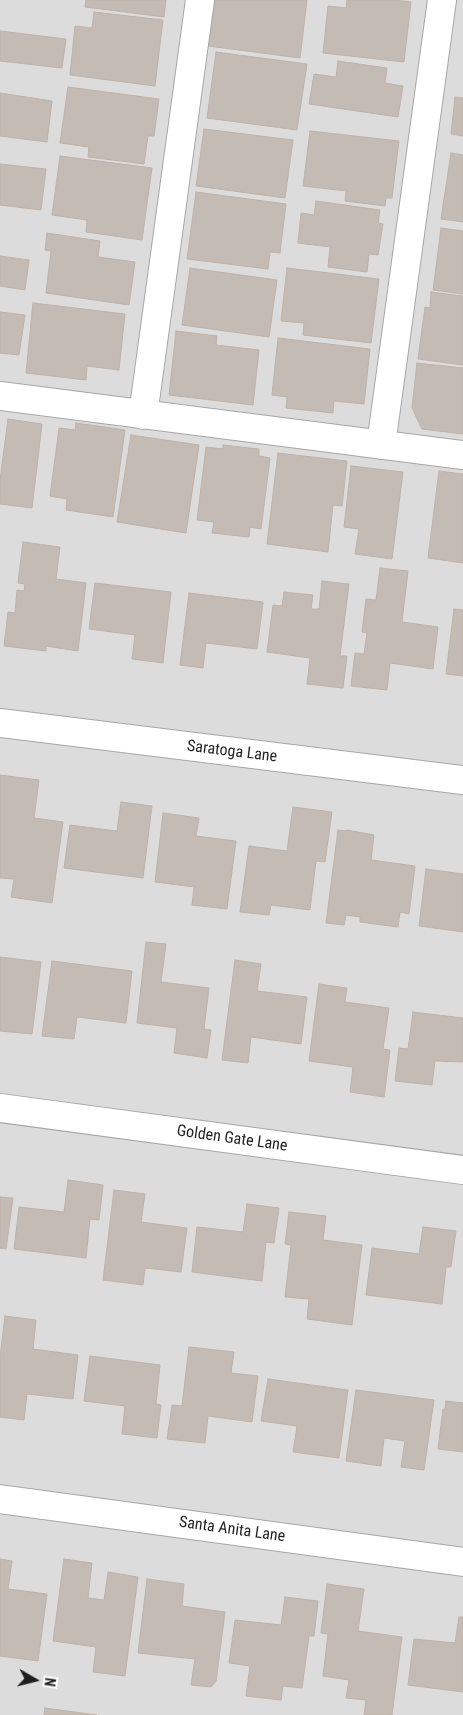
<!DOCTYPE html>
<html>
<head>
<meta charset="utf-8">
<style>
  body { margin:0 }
  #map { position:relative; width:463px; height:1715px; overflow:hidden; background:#efece5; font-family:"Roboto Condensed",sans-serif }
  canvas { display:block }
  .north { position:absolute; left:10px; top:1655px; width:50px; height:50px; -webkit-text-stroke:4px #fff; paint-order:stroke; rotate:98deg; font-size:14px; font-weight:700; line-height:20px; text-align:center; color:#1f1f1f }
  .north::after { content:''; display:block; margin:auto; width:18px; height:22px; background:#1f1f1f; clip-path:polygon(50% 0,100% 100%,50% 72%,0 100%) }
</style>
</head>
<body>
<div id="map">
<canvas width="463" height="1715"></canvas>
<div class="north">N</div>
</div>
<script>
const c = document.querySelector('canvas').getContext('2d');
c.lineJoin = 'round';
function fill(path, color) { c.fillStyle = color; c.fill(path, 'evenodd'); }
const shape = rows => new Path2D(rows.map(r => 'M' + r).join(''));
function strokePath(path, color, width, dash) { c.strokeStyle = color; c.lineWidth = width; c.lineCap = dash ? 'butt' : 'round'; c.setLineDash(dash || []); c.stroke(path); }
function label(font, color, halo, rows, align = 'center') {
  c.font = font + ' "Roboto Condensed",sans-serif'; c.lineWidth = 5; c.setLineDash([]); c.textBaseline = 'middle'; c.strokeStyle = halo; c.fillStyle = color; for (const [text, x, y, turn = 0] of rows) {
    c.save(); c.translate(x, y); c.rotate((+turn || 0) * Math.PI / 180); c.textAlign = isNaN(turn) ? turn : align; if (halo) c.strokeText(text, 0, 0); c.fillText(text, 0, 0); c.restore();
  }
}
const residential = shape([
  [0,0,463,0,463,1715,0,1715]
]);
const building = shape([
  [86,0,166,0,164,17,85,7,86,0],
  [214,0,307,0,300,58,208,46,214,0],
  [347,0,393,0,411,2,404,62,323,53,328,6,346,8,347,0],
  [94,12,163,20,155,86,70,75,75,26,92,28,94,12],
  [0,31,66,39,62,68,0,61,0,31],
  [216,52,307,64,297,130,207,118,216,52],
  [338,61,387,68,385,83,403,86,398,117,309,104,314,74,336,77,338,61],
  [68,87,159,99,154,136,148,136,144,164,88,157,89,147,60,143,68,87],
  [0,93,52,101,47,142,0,136,0,93],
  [455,97,463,98,463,136,451,134,455,97],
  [204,129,293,140,285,198,196,186,204,129],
  [310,131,399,141,392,198,386,198,385,206,345,201,346,191,303,186,310,131],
  [451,153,463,155,463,222,441,219,451,153],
  [60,156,152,168,142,240,86,232,87,220,52,215,60,156],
  [0,164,46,169,41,210,0,205,0,164],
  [196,192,286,204,280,253,270,252,268,269,187,259,196,192],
  [316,201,380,210,378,223,383,224,378,255,369,254,367,272,328,267,330,247,298,243,301,213,314,215,316,201],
  [441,228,463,231,463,294,433,290,441,228],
  [47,233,100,241,98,257,135,262,129,305,46,293,51,251,45,250,47,233],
  [0,256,29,260,25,290,0,286,0,256],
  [190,268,277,280,269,337,182,325,190,268],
  [287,268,379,279,371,343,303,335,304,323,281,321,287,268],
  [431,292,463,296,463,365,418,359,425,307,430,308,431,292],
  [33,303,125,314,119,370,87,366,86,380,26,373,33,303],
  [0,312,25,315,19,355,0,353,0,312],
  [176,331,217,336,216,345,259,350,253,405,169,395,176,331],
  [278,338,370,349,364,404,334,401,333,413,286,408,287,397,272,395,278,338],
  [417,363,463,368,463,434,422,429,412,408,417,363],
  [8,419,42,424,32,508,0,504,0,480,8,419],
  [76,423,125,430,113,517,66,510,67,499,50,496,59,428,75,430,76,423],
  [131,435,199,445,186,533,117,522,131,435],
  [223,445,259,449,259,456,270,458,261,529,250,527,249,537,212,533,214,522,197,520,206,447,223,449,223,445],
  [278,453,347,461,342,506,333,505,328,552,267,544,278,453],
  [351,466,403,472,392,559,355,554,359,529,344,527,351,466],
  [439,471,463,474,463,563,428,558,439,471],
  [23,542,60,547,56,579,86,583,78,651,46,646,46,651,4,646,8,612,15,613,17,590,24,591,25,584,18,583,23,542],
  [380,568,408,571,402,622,438,627,433,669,390,663,387,690,351,686,355,653,364,654,367,633,362,632,366,599,376,600,380,568],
  [322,581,349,584,340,656,347,656,343,688,307,684,310,658,267,652,273,605,282,606,284,592,313,595,311,609,319,609,322,581],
  [95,583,171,592,163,663,132,659,135,635,89,629,95,583],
  [189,593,263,602,257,649,206,643,203,668,180,665,189,593],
  [454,609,463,610,463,676,446,674,454,609],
  [0,775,39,780,34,818,63,822,52,903,11,897,14,879,0,878,0,775],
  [121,802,152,806,143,878,64,868,70,825,117,831,121,802],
  [293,807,332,812,325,862,316,861,310,910,271,905,269,915,240,912,249,846,287,851,293,807],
  [163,813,199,818,196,836,236,841,227,909,192,905,194,887,155,882,163,813],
  [338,830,347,831,347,830,374,835,371,860,415,866,409,914,400,912,398,927,360,922,360,917,346,915,344,925,326,923,338,830],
  [426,869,463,874,463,932,419,926,426,869],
  [146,942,166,944,161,982,209,988,204,1029,211,1030,207,1058,174,1053,177,1028,137,1023,146,942],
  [0,957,41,962,32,1034,0,1031,0,957],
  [235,960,261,964,257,991,307,997,301,1044,251,1037,248,1063,222,1060,235,960],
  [52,961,132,971,126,1023,77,1017,74,1039,42,1036,52,961],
  [319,984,347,988,345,1002,389,1008,383,1049,390,1050,384,1097,350,1092,353,1067,309,1061,319,984],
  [413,1012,463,1018,463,1062,435,1061,432,1085,395,1081,399,1048,408,1049,413,1012],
  [68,1180,103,1185,99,1220,90,1219,86,1258,14,1249,19,1207,64,1212,68,1180],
  [114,1190,145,1194,141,1222,187,1228,181,1272,145,1268,143,1285,103,1280,114,1190],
  [0,1197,13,1198,6,1249,0,1248,0,1197],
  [247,1204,279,1208,274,1243,266,1242,262,1281,192,1272,197,1227,243,1232,247,1204],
  [289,1212,326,1216,323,1240,362,1245,352,1325,307,1319,309,1299,285,1297,291,1245,285,1244,289,1212],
  [423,1227,456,1231,451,1267,446,1267,442,1304,366,1295,372,1248,419,1254,423,1227],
  [5,1316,36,1320,33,1349,78,1355,73,1399,27,1394,24,1420,0,1417,0,1357,5,1316],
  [189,1347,234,1352,231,1373,258,1376,252,1422,208,1416,205,1443,167,1439,172,1405,182,1406,189,1347],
  [90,1356,160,1365,156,1404,161,1405,157,1438,122,1434,125,1406,84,1401,90,1356],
  [268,1379,348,1390,339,1458,293,1452,297,1426,261,1421,268,1379],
  [356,1390,434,1400,424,1470,401,1467,405,1441,384,1438,381,1466,346,1461,356,1390],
  [446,1401,463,1403,463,1452,438,1449,443,1409,445,1409,446,1401],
  [0,1559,12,1561,8,1589,47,1594,38,1661,0,1656,0,1559],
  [64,1559,92,1563,88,1598,104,1600,108,1572,138,1577,125,1676,93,1672,96,1647,53,1641,64,1559],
  [147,1579,184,1584,182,1606,225,1612,216,1681,211,1687,191,1685,195,1659,138,1653,147,1579],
  [327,1584,364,1589,358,1631,402,1637,392,1715,364,1715,366,1700,346,1698,349,1680,323,1676,328,1634,321,1633,327,1584],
  [285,1597,318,1601,314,1636,309,1636,302,1688,283,1686,281,1700,246,1696,250,1666,229,1663,235,1620,281,1625,285,1597],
  [459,1617,463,1617,463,1692,408,1685,414,1639,455,1643,459,1617],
  [45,1708,97,1715,44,1715,45,1708]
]);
const minor = shape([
  [0,396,463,455],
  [143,415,200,0],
  [381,445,442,0],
  [0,723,463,780],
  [0,1108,463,1170],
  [0,1499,463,1562]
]);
const streetNames = [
  ["Saratoga Lane",232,752,7],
  ["Golden Gate Lane",232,1139,8],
  ["Santa Anita Lane",232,1530,8]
];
fill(residential, '#dddcdc');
fill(building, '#c4bbb4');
strokePath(building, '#c1b2a7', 1);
strokePath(minor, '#a6a6a6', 30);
strokePath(minor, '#fff', 28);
label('16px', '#1f1f1f', '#fff', streetNames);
</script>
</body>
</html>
